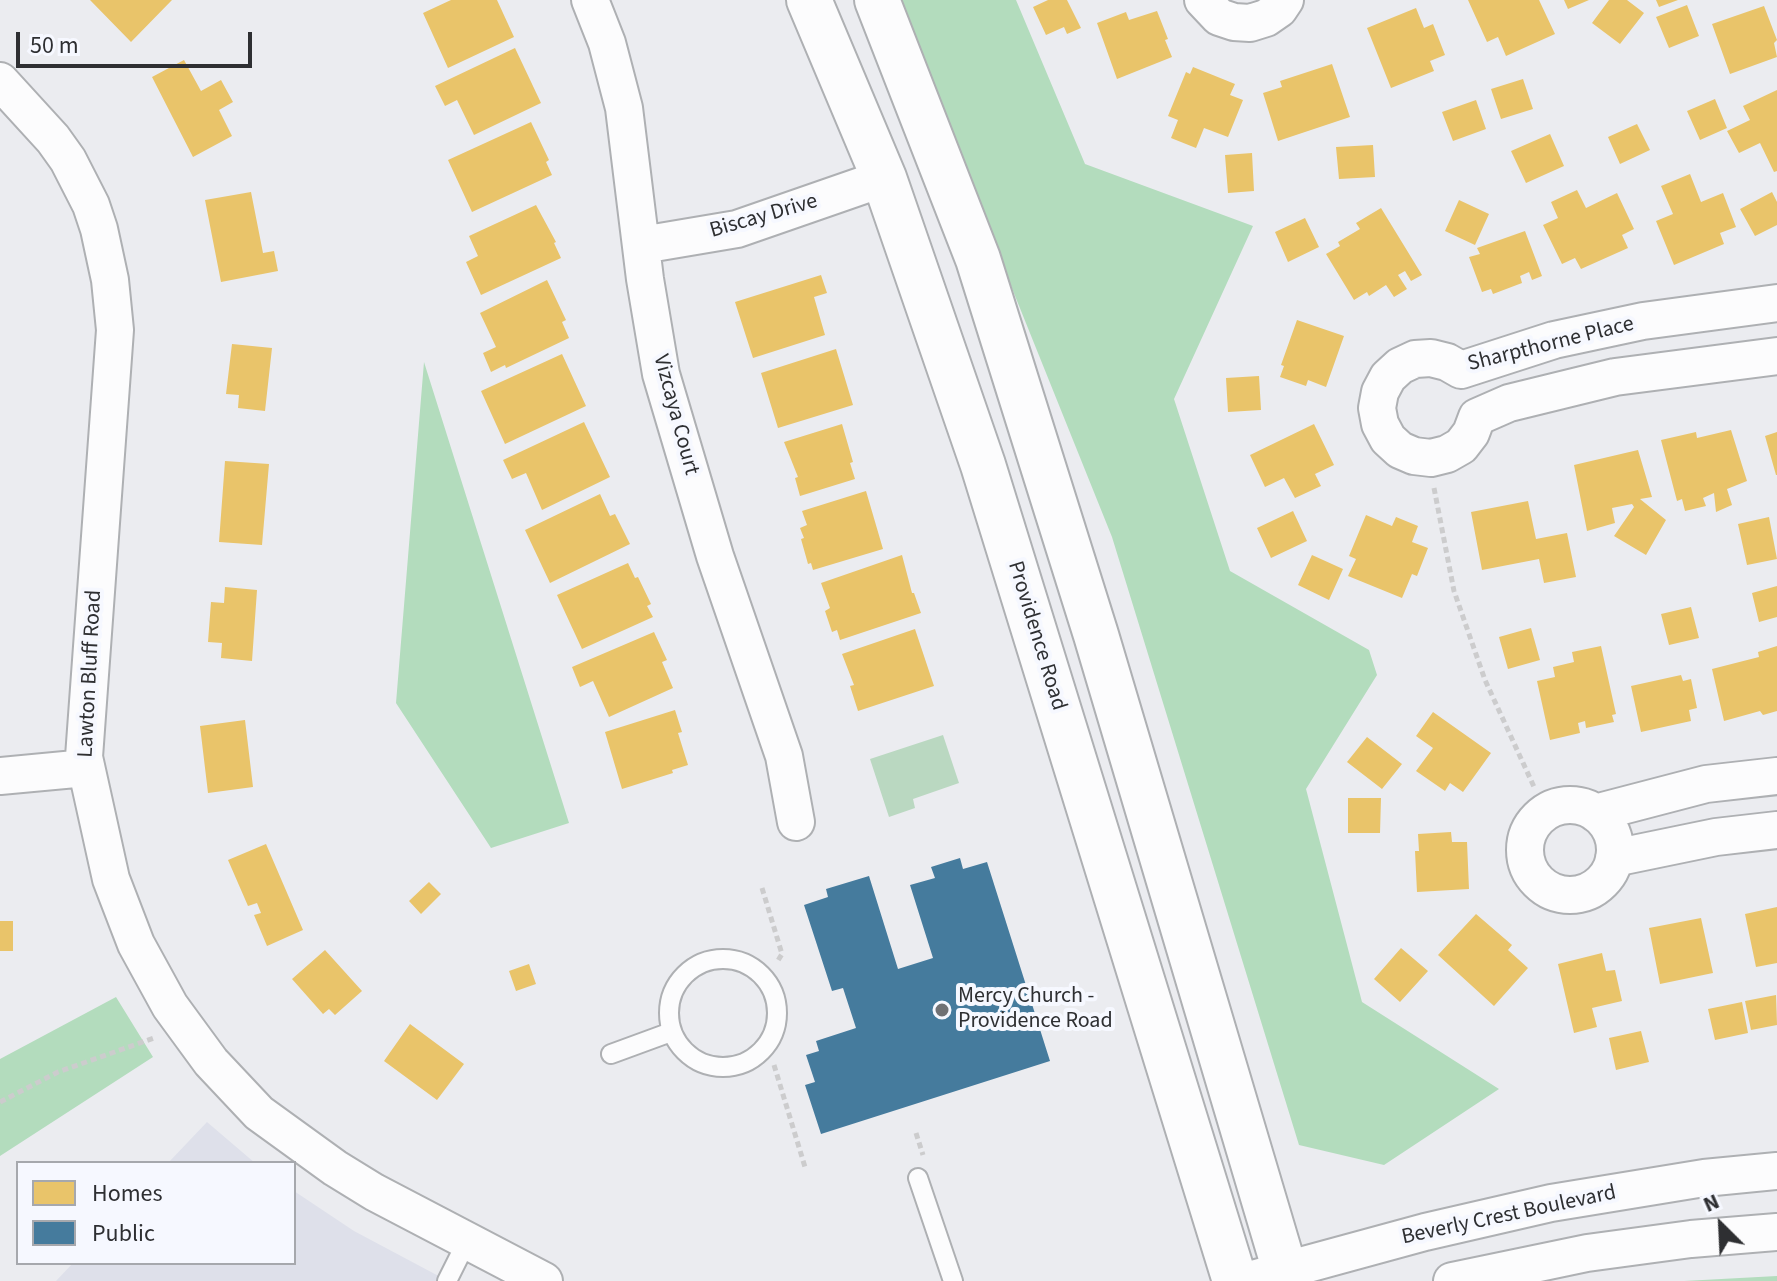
<!DOCTYPE html>
<html>
<head>
<meta charset="utf-8">
<style>
  body { margin:0 }
  #map { position:relative; width:1777px; height:1281px; overflow:hidden; background:#ebecf0; font-family:"Source Sans 3",sans-serif }
  canvas { display:block }
  .legend { position:absolute; left:16px; top:1161px; width:280px; height:104px; box-sizing:border-box; background:#f6f8ff; border:2px solid #a6a8ad; margin:0; padding:10px 14px; list-style:none; font-size:24px; color:#2e2f32 }
  .legend li { display:flex; align-items:center; gap:16px; height:40px }
  .legend b { width:40px; border:2px solid #a6a8ad }
  .north { position:absolute; left:1681px; top:1185px; width:80px; height:80px; -webkit-text-stroke:6px #f6f8ff; paint-order:stroke; rotate:336deg; font-size:22px; font-weight:700; line-height:32px; text-align:center; color:#2e2f32 }
  .north::after { content:''; display:block; margin:auto; width:28px; height:36px; background:#2e2f32; clip-path:polygon(50% 0,100% 100%,50% 72%,0 100%) }
  .scale { position:absolute; left:16px; top:32px; width:236px; height:36px; box-sizing:border-box; border:4px solid #2e2f32; border-top:0; padding-left:10px; font-size:24px; line-height:28px; white-space:nowrap; color:#2e2f32; -webkit-text-stroke:6px #f6f8ff; paint-order:stroke }
</style>
</head>
<body>
<div id="map">
<canvas width="1777" height="1281"></canvas>
<ul class="legend">
<li><b style="height:22px;background:#e9c46a"></b>Homes</li>
<li><b style="height:22px;background:#457b9d"></b>Public</li>
</ul>
<div class="north">N</div>
<div class="scale">50 m</div>
</div>
<script>
const c = document.querySelector('canvas').getContext('2d');
c.lineJoin = 'round';
function fill(path, color) { c.fillStyle = color; c.fill(path, 'evenodd'); }
const shape = rows => new Path2D(rows.map(r => 'M' + r).join(''));
function strokePath(path, color, width, dash) { c.strokeStyle = color; c.lineWidth = width; c.lineCap = dash ? 'butt' : 'round'; c.setLineDash(dash || []); c.stroke(path); }
function label(font, color, halo, rows, align = 'center') {
  c.font = font + ' "Source Sans 3",sans-serif'; c.lineWidth = 8; c.setLineDash([]); c.textBaseline = 'middle'; c.strokeStyle = halo; c.fillStyle = color; for (const [text, x, y, turn = 0] of rows) {
    c.save(); c.translate(x, y); c.rotate((+turn || 0) * Math.PI / 180); c.textAlign = isNaN(turn) ? turn : align; if (halo) c.strokeText(text, 0, 0); c.fillText(text, 0, 0); c.restore();
  }
}
const built = shape([
  [207,1122,255,1163,168,1163],
  [294,1191,354,1231,448,1281,56,1281,73,1263,294,1263]
]);
const green = shape([
  [943,735,959,783,913,799,915,808,889,817,870,759]
]);
const forest = shape([
  [896,0,1016,0,1085,164,1253,226,1174,399,1230,571,1369,650,1377,675,1306,789,1362,1002,1499,1089,1384,1165,1299,1145,1112,537],
  [424,362,569,823,491,848,396,703],
  [116,997,153,1057,0,1156,0,1059],
  [1777,1276,1777,1281,1684,1281]
]);
const homes = shape([
  [90,0,172,0,131,42],
  [451,0,497,0,514,37,448,68,423,13],
  [1048,0,1067,0,1081,28,1067,34,1064,27,1046,35,1033,7],
  [1468,0,1539,0,1555,34,1506,56,1498,37,1487,42],
  [1564,0,1589,0,1568,9],
  [1609,0,1627,0,1644,13,1620,44,1592,23],
  [1656,0,1678,0,1659,7],
  [1687,5,1699,36,1669,48,1656,17],
  [1764,6,1777,40,1774,43,1777,57,1730,74,1712,24],
  [1416,8,1424,28,1433,24,1445,55,1430,61,1434,71,1391,88,1367,28],
  [1157,11,1168,39,1165,40,1172,57,1117,79,1097,23,1126,12,1129,20],
  [515,48,541,103,474,135,457,100,445,106,435,86],
  [184,60,201,91,221,80,233,102,219,110,232,136,193,157,152,77],
  [1332,64,1350,117,1278,141,1263,93,1282,87,1280,81],
  [1193,67,1235,84,1230,95,1243,100,1228,137,1204,128,1196,148,1171,138,1178,120,1168,116,1186,72,1190,74],
  [1523,79,1533,109,1501,119,1491,89],
  [1777,90,1777,171,1774,172,1760,143,1739,153,1727,131,1750,120,1743,106],
  [1715,99,1727,128,1700,140,1687,111],
  [1476,100,1486,129,1453,141,1442,112],
  [531,122,549,160,546,162,552,175,472,212,448,160],
  [1637,124,1650,150,1620,164,1608,137],
  [1550,134,1564,166,1526,183,1511,151],
  [1373,145,1375,177,1339,179,1336,147],
  [1252,153,1254,191,1228,193,1225,155],
  [1690,174,1701,202,1723,193,1736,227,1720,233,1724,244,1674,265,1656,221,1673,214,1661,186],
  [1577,190,1586,208,1617,193,1634,229,1622,235,1628,248,1581,269,1575,258,1562,264,1543,225,1558,218,1551,202],
  [251,192,263,253,274,251,278,271,221,282,205,200],
  [1772,192,1777,202,1777,225,1755,236,1740,209],
  [1459,200,1489,214,1475,245,1445,231],
  [536,205,556,242,554,243,561,258,481,295,466,262,478,256,469,236],
  [1381,208,1422,275,1411,281,1405,271,1398,275,1407,289,1394,297,1386,285,1369,296,1367,292,1354,300,1326,254,1340,246,1338,242,1360,229,1356,223],
  [1305,218,1319,247,1288,262,1275,232],
  [1525,231,1542,276,1532,280,1529,272,1520,276,1522,283,1493,294,1491,289,1482,292,1469,257,1480,254,1477,248],
  [821,275,827,293,814,297,825,335,753,358,735,302],
  [547,280,566,320,562,322,569,338,506,368,505,365,491,372,483,353,496,347,480,313],
  [1297,320,1344,336,1326,387,1308,380,1306,386,1280,377,1284,366,1281,365],
  [232,344,272,348,265,411,238,408,239,395,226,394],
  [836,349,853,405,778,428,761,373],
  [562,354,586,406,505,444,481,391],
  [1259,376,1261,410,1228,412,1226,378],
  [584,422,610,477,542,510,526,473,512,479,503,460],
  [842,424,853,462,850,463,855,479,800,496,795,478,798,477,784,442],
  [1314,424,1334,465,1315,474,1321,486,1295,498,1284,478,1265,487,1250,455],
  [1731,430,1747,481,1727,489,1732,505,1716,512,1714,493,1703,498,1706,506,1685,511,1682,499,1677,501,1661,440,1696,432,1697,438],
  [1777,432,1777,475,1776,475,1765,436],
  [1638,450,1652,497,1640,499,1666,520,1646,555,1614,536,1634,507,1632,504,1612,508,1615,523,1587,531,1574,465],
  [225,461,269,464,262,545,219,542],
  [866,491,883,549,813,570,811,563,808,564,801,539,804,538,800,528,807,525,802,511],
  [600,494,610,516,615,514,630,544,550,583,525,530],
  [1528,501,1536,539,1567,533,1576,577,1544,583,1539,559,1482,570,1471,512],
  [1293,511,1307,541,1271,558,1257,528],
  [1366,515,1392,526,1396,517,1418,526,1412,542,1428,548,1417,576,1412,574,1402,598,1348,576,1356,559,1349,556],
  [1769,517,1777,559,1747,565,1738,524],
  [902,555,912,593,914,593,921,613,840,640,837,630,832,632,825,611,830,608,821,583],
  [1312,555,1343,569,1329,600,1298,585],
  [628,563,635,578,638,577,651,604,647,606,653,617,582,649,557,595],
  [1777,586,1777,617,1759,622,1752,593],
  [225,587,257,590,252,661,221,658,222,643,208,642,211,602,224,603],
  [1691,607,1699,638,1669,645,1661,614],
  [1531,628,1540,660,1508,669,1499,637],
  [915,629,934,686,858,711,850,686,854,685,842,654],
  [654,632,667,660,662,662,673,688,609,717,593,681,580,687,572,667],
  [1601,646,1616,714,1612,715,1614,722,1586,728,1585,721,1578,723,1580,733,1550,740,1537,681,1555,677,1553,667,1574,662,1572,652],
  [1777,646,1777,711,1763,715,1760,711,1724,721,1712,669,1759,657,1758,652],
  [1681,675,1683,681,1691,679,1697,708,1689,710,1691,721,1641,732,1631,686],
  [675,710,682,732,678,733,688,765,672,770,673,773,622,789,605,732],
  [1433,712,1491,753,1463,792,1450,783,1445,791,1416,771,1433,748,1416,736],
  [245,720,253,787,208,793,200,726],
  [1367,737,1402,764,1382,789,1347,762],
  [1348,798,1381,798,1380,833,1348,833],
  [1451,832,1452,842,1467,842,1469,889,1417,892,1415,851,1419,851,1418,834],
  [266,844,303,930,267,946,254,915,261,913,257,903,248,906,228,860],
  [429,882,441,894,421,914,409,901],
  [1777,907,1777,963,1756,967,1745,914],
  [1476,914,1512,945,1508,950,1528,968,1494,1006,1438,955],
  [1701,918,1713,973,1660,984,1649,928],
  [0,921,13,921,13,951,0,951],
  [1401,948,1428,971,1400,1002,1374,979],
  [325,950,362,991,335,1015,329,1009,323,1014,292,979],
  [1602,953,1606,971,1615,970,1622,1001,1592,1008,1597,1027,1574,1033,1558,964],
  [529,964,536,984,516,991,509,971],
  [1776,995,1777,1025,1751,1030,1745,1001],
  [1742,1002,1748,1033,1715,1040,1708,1009],
  [410,1024,464,1064,437,1100,384,1061],
  [1641,1031,1649,1062,1616,1070,1609,1038]
]);
const public = shape([
  [960,858,963,869,987,862,1050,1061,821,1134,805,1085,815,1082,806,1055,819,1051,816,1041,856,1028,843,988,832,991,804,905,828,897,826,889,869,876,898,969,933,958,910,885,935,878,931,867]
]);
const path = shape([
  [1434,488,1454,591,1485,680,1535,789],
  [762,888,782,954,777,962],
  [774,1065,805,1167],
  [0,1102,58,1072,154,1038],
  [916,1133,923,1155]
]);
const lane = shape([
  '669 1013a54 54 0 1 1 108 0a54 54 0 1 1-108 0Z',
  [611,1054,671,1032],
  [918,1178,953,1281],
  [447,1281,467,1241]
]);
const street = shape([
  [590,0,607,43,624,108,645,279,661,374,715,556,784,756,796,822],
  [1203,0,1219,17,1234,22,1250,23,1266,18,1279,9,1285,0],
  [0,81,53,139,68,160,91,205,99,229,110,280,115,330,84,757,111,879,136,944,170,1006,211,1062,259,1113,335,1168,374,1192,544,1281],
  [642,245,737,229,884,178],
  [1777,303,1643,321,1554,340,1461,370,1447,362,1431,358,1415,359,1400,366,1388,377,1380,392,1377,408,1380,424,1388,439,1400,450,1414,456,1431,458,1447,454,1461,446,1471,433,1477,417,1509,403,1615,377,1777,356],
  [0,776,86,768],
  '1525 850a45 45 0 1 1 90 0a45 45 0 1 1-90 0Z',
  [1595,813,1706,784,1777,776],
  [1614,858,1716,837,1777,830],
  [1245,1281,1425,1232,1551,1203,1704,1178,1777,1171],
  [1452,1281,1587,1253,1691,1239,1777,1232]
]);
const primary = shape([
  [809,0,884,178,983,465,1235,1281],
  [877,0,978,259,1096,635,1288,1281]
]);
const markers = [
  [942,1010,8,"#707174"]
];
const streetNames = [
  ["Biscay Drive",764,217,-16],
  ["Sharpthorne Place",1551,345,-14],
  ["Vizcaya Court",675,415,75],
  ["Providence Road",1036,636,73],
  ["Lawton Bluff Road",91,674,-87],
  ["Beverly Crest Boulevard",1509,1216,-12]
];
const poiNames = [
  ["Mercy Church -",958,997],
  ["Providence Road",958,1022]
];
fill(built, '#dee0ea');
fill(green, '#bad8c1');
fill(forest, '#b3dcbd');
fill(homes, '#e9c46a');
fill(public, '#457b9d');
strokePath(lane, '#aeb0b3', 22);
strokePath(street, '#aeb0b3', 40);
strokePath(primary, '#aeb0b3', 48);
strokePath(path, '#cccccd', 5, [6, 4]);
strokePath(lane, '#fcfcfd', 18);
strokePath(street, '#fcfcfd', 36);
strokePath(primary, '#fcfcfd', 44);
for (const [x, y, r, color] of markers) { const dot = new Path2D(); dot.arc(x, y, r, 0, 2 * Math.PI); c.fillStyle = color; c.fill(dot); strokePath(dot, '#f6f8ff', 3); }
label('22px', '#2e2f32', '#f6f8ff', streetNames);
label('22px', '#2e2f32', '#f6f8ff', poiNames, 'left');
</script>
</body>
</html>
